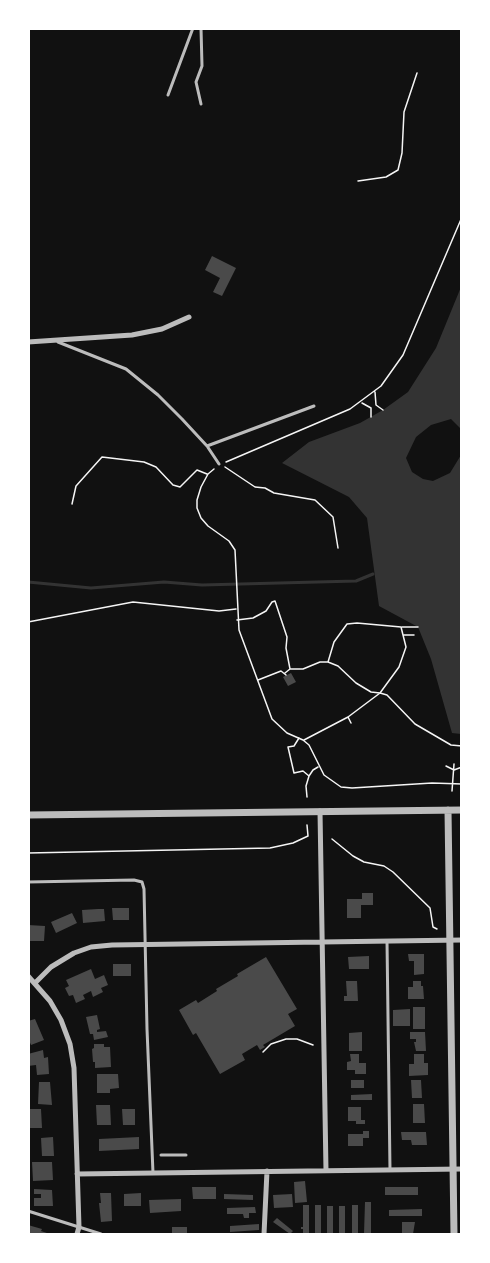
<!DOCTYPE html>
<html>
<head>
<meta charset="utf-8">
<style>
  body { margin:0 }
  #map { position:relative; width:490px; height:1263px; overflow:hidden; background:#111; font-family:Cabin,sans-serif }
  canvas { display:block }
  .frame { position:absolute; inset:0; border:30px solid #fff; pointer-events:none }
</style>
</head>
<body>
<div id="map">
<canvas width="490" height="1263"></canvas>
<div class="frame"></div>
</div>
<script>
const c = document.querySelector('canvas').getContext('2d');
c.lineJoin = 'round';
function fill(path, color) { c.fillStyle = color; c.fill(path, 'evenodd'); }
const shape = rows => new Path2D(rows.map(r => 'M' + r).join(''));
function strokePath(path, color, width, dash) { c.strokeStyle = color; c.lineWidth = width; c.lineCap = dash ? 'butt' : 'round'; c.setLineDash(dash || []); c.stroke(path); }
const water = shape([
  [461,287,461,429,451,419,431,425,416,437,406,458,412,472,423,479,433,481,450,473,461,455,461,734,452,733,431,659,418,627,379,606,367,518,349,497,282,463,309,442,360,423,383,410,408,392,436,348]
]);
const stream = shape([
  [28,582,91,588,164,582,202,585,356,581,373,574]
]);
const building = shape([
  [212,256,236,268,222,296,213,292,220,278,205,270],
  [291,673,296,682,288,686,283,677],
  [362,893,373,893,373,905,361,905,361,918,347,918,347,899,362,899],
  [112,908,129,908,129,920,113,920],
  [98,909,104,909,105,921,83,923,82,910],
  [72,913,77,923,56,933,51,922],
  [28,925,45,926,44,941,28,941],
  [408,954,424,954,424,974,414,975,414,961,409,961],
  [369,956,369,969,349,969,348,957],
  [266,957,297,1009,288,1014,295,1026,263,1045,265,1047,260,1050,257,1045,242,1054,245,1060,220,1074,196,1033,193,1035,179,1010,196,1000,198,1003,217,991,216,989,238,976,237,974],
  [113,964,131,964,131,976,113,976],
  [91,969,95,979,104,975,108,985,101,988,103,992,93,997,91,991,83,995,85,999,76,1003,73,995,69,996,65,988,69,986,66,980],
  [346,981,357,981,358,1001,344,1001,344,996,347,996],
  [413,981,421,981,421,986,423,986,424,999,408,999,408,987,413,987],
  [413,1007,425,1007,425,1029,413,1029],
  [410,1009,410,1026,393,1026,393,1010],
  [97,1015,100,1029,97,1030,97,1032,106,1031,108,1037,94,1040,93,1034,90,1034,86,1017],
  [35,1019,44,1040,31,1045,28,1038,28,1021],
  [362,1032,362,1051,349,1051,349,1033],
  [410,1032,425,1032,426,1051,416,1051,414,1042,416,1042,416,1039,410,1039],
  [94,1044,104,1044,104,1047,110,1047,111,1067,95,1068,95,1062,93,1062,92,1049,94,1048],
  [43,1050,44,1058,48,1057,49,1074,37,1075,36,1065,28,1066,28,1054],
  [350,1054,359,1054,359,1063,366,1063,366,1074,355,1074,355,1070,347,1070,347,1062,351,1061],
  [414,1054,424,1054,424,1063,428,1063,428,1075,409,1076,409,1064,414,1064],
  [97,1074,118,1074,119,1088,110,1089,110,1093,97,1093],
  [351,1080,364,1080,364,1088,351,1088],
  [411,1080,421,1080,422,1098,412,1098],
  [39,1082,50,1082,52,1105,38,1104],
  [372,1094,372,1100,351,1100,351,1095],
  [413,1104,424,1104,425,1123,413,1123],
  [96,1105,110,1105,111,1125,97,1125],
  [348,1107,361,1107,361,1120,365,1120,365,1124,356,1124,356,1121,348,1121],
  [30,1109,41,1109,42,1128,30,1128],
  [122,1109,135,1109,135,1125,123,1125],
  [363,1131,369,1131,369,1138,363,1138,363,1146,348,1146,348,1134,363,1134],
  [401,1132,426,1132,427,1145,412,1145,411,1140,402,1140],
  [53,1137,54,1156,42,1156,41,1138],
  [139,1137,139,1149,99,1151,99,1139],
  [32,1162,52,1162,53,1180,33,1181],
  [305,1181,307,1202,295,1203,294,1182],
  [192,1187,216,1187,216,1199,193,1199],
  [385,1187,418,1187,418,1195,385,1195],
  [34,1189,52,1190,53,1206,34,1206,34,1198,41,1198,41,1194,34,1194],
  [100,1193,111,1193,112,1221,101,1222,99,1203,101,1203],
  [141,1193,141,1206,124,1206,124,1194],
  [224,1194,253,1195,253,1200,224,1199],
  [292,1194,293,1207,274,1208,273,1195],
  [181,1199,181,1211,150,1213,149,1200],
  [365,1202,371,1202,371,1234,364,1234],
  [303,1205,309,1205,309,1234,303,1234,303,1229,301,1229,301,1227,303,1227],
  [315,1205,321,1205,321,1234,315,1234],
  [352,1205,358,1205,358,1234,352,1234],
  [327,1206,333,1206,333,1233,327,1233],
  [339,1206,345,1206,345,1234,339,1234],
  [255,1207,256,1213,249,1213,249,1218,244,1218,243,1214,227,1214,227,1208],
  [422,1209,422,1216,389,1216,389,1210],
  [277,1218,293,1231,290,1234,273,1222],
  [402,1222,415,1222,413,1234,402,1234],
  [259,1224,259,1230,230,1232,230,1226],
  [28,1225,42,1229,41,1231,50,1234,28,1234],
  [172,1227,187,1227,187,1234,172,1234]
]);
const path = shape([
  [358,181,386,177,398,170,402,153,404,112,417,73],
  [375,392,376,405,383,410],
  [362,403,371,408,371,417],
  [226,462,350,409,381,386,403,355,462,217],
  [225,467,255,487,265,488,274,493,315,500,333,517,338,548],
  [214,469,208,474,201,487,197,500,197,508,201,518,208,526,229,541,235,550,239,630,272,719,287,733,303,740,309,745,324,775,341,787,352,788,432,783,462,784],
  [72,504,76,486,102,457,144,462,156,467,173,485,180,487,197,470,207,474],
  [237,620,253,618,266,611,272,602,275,601,287,637,286,648,290,669],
  [28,622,133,602,219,611,236,609],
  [402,627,418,627],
  [404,635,414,635],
  [285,673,290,669,303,669,320,662,328,662,338,666,356,683,371,692,380,693,399,667,406,647,401,627,357,623,347,624,334,642,328,662],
  [258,680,281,671,286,675],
  [348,717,380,693,387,695,415,724,451,745,462,746],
  [299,738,294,746,288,747,294,773,303,771,309,776],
  [304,740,348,717,351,723],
  [446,766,454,770,462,767],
  [452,791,454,764],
  [307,797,306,786,309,776,313,770,318,767],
  [332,839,353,856,364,862,384,866,393,872,430,908,433,927,437,929],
  [28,853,270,848,293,843,308,836,307,825],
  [263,1052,271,1044,286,1039,297,1039,313,1045]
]);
const service = shape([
  [168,95,193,28],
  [201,104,196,82,202,66,201,28],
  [58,342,126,369,158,395,182,419,207,446,219,464],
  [207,446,314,406],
  [28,882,134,880,142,882,144,889,147,1029,153,1173],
  [387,941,390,1170],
  [161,1155,186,1155],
  [28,1211,101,1234]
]);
const minor = shape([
  [28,342,132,335,162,329,189,317],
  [320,811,326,1171],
  [28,976,50,1001,61,1020,70,1044,74,1068,79,1227,77,1234],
  [35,983,51,967,74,953,91,947,112,945,462,940],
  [77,1174,462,1169],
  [264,1234,267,1171]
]);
const tertiary = shape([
  [448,810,454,1234],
  [28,815,462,810]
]);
fill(water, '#333');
strokePath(stream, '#333', 3);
fill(building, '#4a4a4a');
strokePath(path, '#f5f5f5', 1.5);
strokePath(service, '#bcbcbc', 3);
strokePath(minor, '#bcbcbc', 5);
strokePath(tertiary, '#bcbcbc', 7);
</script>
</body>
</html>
